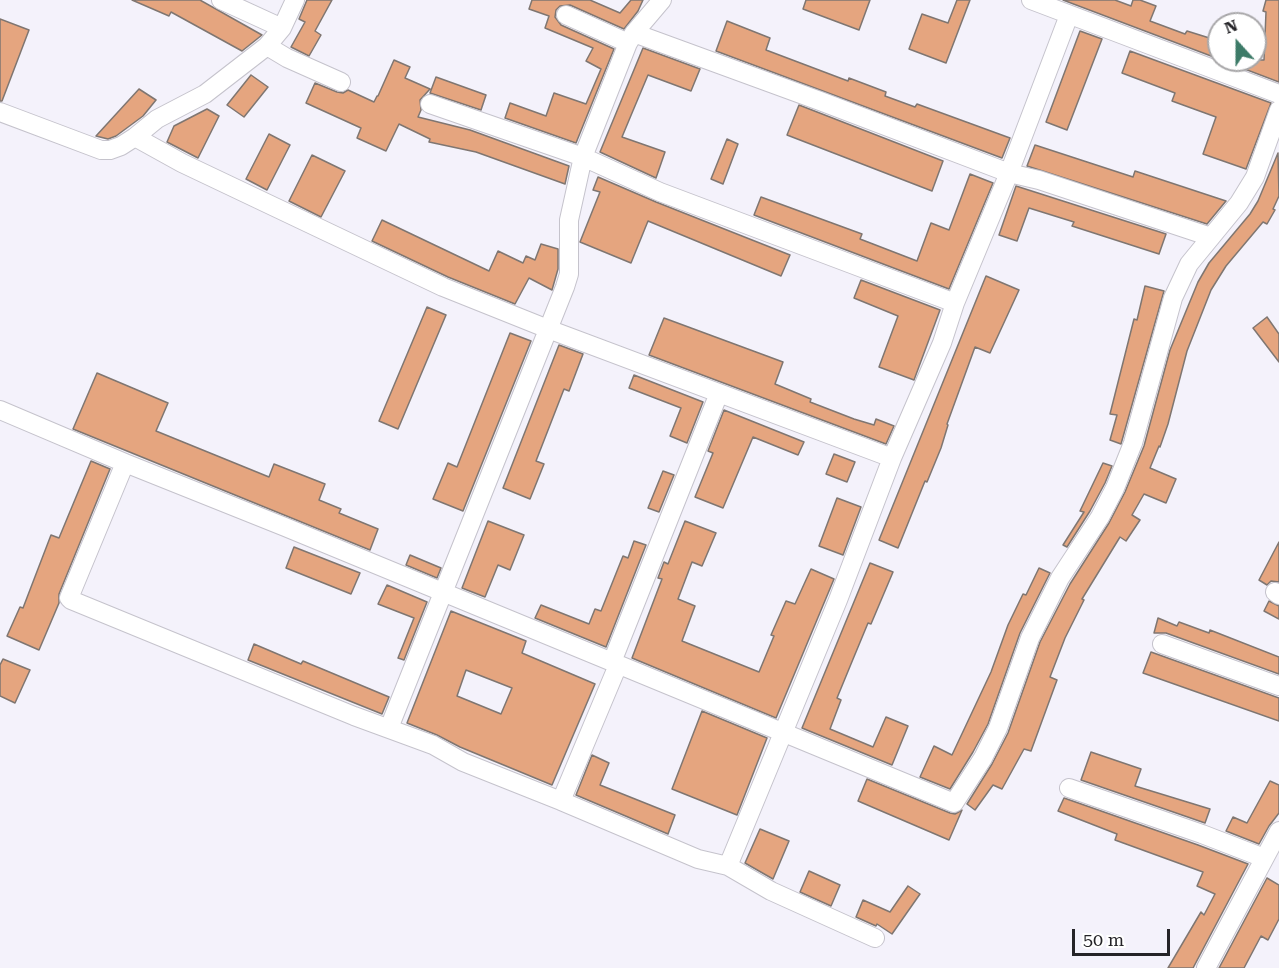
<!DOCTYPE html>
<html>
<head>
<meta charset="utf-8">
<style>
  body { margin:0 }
  #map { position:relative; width:1279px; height:968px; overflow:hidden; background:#f4f2fb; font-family:"Roboto Serif",serif }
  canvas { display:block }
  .north { position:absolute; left:1207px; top:12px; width:60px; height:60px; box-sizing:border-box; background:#fff; border:2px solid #a8a7a9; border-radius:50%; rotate:339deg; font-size:16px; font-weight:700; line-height:24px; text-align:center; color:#252428 }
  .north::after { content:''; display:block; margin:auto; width:21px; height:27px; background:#3d7b68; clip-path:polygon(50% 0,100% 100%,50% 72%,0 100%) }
  .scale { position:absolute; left:1072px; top:929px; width:98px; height:27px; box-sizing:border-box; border:3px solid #252428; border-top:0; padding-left:8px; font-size:18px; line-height:21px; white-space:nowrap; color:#252428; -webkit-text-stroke:4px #fff; paint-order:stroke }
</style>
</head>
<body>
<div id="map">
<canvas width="1279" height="968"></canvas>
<div class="north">N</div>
<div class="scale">50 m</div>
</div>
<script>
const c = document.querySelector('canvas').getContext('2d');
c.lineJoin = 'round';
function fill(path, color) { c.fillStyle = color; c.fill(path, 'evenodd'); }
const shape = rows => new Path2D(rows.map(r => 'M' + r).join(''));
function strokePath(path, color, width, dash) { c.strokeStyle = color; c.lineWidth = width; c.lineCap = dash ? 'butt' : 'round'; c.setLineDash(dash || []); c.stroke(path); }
const building = shape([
  [132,0,200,0,262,35,242,51,171,12,169,16,132,0],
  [307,0,332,0,315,31,321,35,309,56,291,47,305,22,299,19,307,0],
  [532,0,590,0,620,13,631,0,643,0,638,11,624,29,570,5,560,6,556,10,555,17,561,25,614,49,576,143,505,118,510,103,546,116,554,93,586,104,601,69,586,61,593,48,545,28,549,16,529,9,532,0],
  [806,0,870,0,859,30,803,9,806,0],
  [957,0,970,0,946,63,909,49,922,14,948,23,957,0],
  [1063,0,1115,0,1131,6,1133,0,1140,0,1156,6,1150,21,1185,34,1187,31,1219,41,1219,59,1063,0],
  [1266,0,1279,0,1279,82,1221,60,1264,60,1266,12,1263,11,1266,0],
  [0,19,29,30,2,101,0,101,0,19],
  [727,21,770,38,766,50,848,81,849,78,886,92,885,96,915,107,917,104,1010,138,1002,158,716,51,727,21],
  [1080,31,1102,39,1067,130,1046,122,1080,31],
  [643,48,700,69,691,91,648,75,632,113,622,137,665,152,656,178,600,152,643,48],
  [1130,51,1271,103,1246,169,1203,154,1216,117,1172,101,1175,93,1122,73,1130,51],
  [394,60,410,67,405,78,430,89,420,100,421,110,418,117,470,130,569,166,565,184,476,152,429,142,430,139,399,124,386,151,357,138,361,128,306,103,315,83,337,92,343,93,348,90,374,102,377,96,378,96,394,60],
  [251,75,268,87,244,117,227,105,251,75],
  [436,77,486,95,481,110,430,93,436,77],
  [139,89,156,100,143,116,116,136,108,139,96,136,139,89],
  [799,105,943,161,932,191,787,135,799,105],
  [207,109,219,116,198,158,167,142,174,126,207,109],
  [269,134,290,145,267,190,246,179,269,134],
  [727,139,738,144,723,184,711,179,727,139],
  [1035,145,1133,177,1135,171,1226,201,1207,224,1027,166,1035,145],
  [1278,153,1279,196,1273,209,1275,210,1267,224,1263,222,1226,266,1211,290,1187,351,1168,424,1160,447,1159,446,1150,468,1176,479,1166,503,1144,494,1132,515,1140,520,1126,541,1120,537,1082,599,1084,600,1065,638,1050,677,1057,680,1031,751,1024,749,1002,789,993,785,975,810,967,804,992,764,1008,733,1040,642,1070,584,1109,523,1125,492,1144,446,1170,350,1198,282,1209,263,1250,214,1258,201,1278,153],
  [312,155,345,171,321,217,289,201,312,155],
  [970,174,993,183,949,289,754,215,761,197,862,234,860,239,917,261,931,223,949,230,970,174],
  [598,177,656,202,790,255,781,276,648,221,631,263,580,242,600,192,593,190,598,177],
  [1016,186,1166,234,1159,254,1072,226,1074,222,1029,208,1017,241,999,235,1016,186],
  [382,220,489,271,498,251,523,263,526,256,535,260,541,244,558,249,558,269,552,290,529,278,515,304,448,277,372,241,382,220],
  [986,276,1019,290,990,353,975,347,947,424,948,425,941,448,927,482,925,481,898,548,879,540,986,276],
  [861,280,940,310,914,380,879,367,898,316,854,298,861,280],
  [1145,286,1164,291,1121,444,1110,440,1117,415,1110,414,1134,319,1137,320,1145,286],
  [427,307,446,315,398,429,379,421,427,307],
  [1267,317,1279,334,1279,362,1253,328,1267,317],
  [664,318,783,362,775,384,811,399,810,402,854,419,874,425,876,419,894,426,886,444,649,355,664,318],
  [510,333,531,341,463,511,433,499,448,463,457,467,510,333],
  [559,345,583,354,569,391,564,389,536,461,544,464,530,499,503,488,559,345],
  [97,373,168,403,156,431,269,477,274,464,325,484,319,500,341,509,339,513,378,529,370,550,73,429,97,373],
  [634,375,703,402,687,443,670,436,681,408,629,388,634,375],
  [724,410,804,442,798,455,753,437,723,508,695,497,713,453,708,451,724,410],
  [834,454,855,462,847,482,826,474,834,454],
  [91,461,110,469,59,594,59,603,39,650,7,636,20,607,23,608,51,535,59,538,91,461],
  [1103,463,1112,466,1105,483,1090,511,1067,547,1063,545,1084,512,1080,511,1103,463],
  [663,471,674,475,659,512,648,508,663,471],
  [837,498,861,507,843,555,819,546,837,498],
  [488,521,524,535,510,570,498,565,485,597,462,588,488,521],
  [685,521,716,533,702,566,692,562,678,599,695,606,682,641,759,672,774,636,771,635,786,601,795,604,811,569,834,579,776,718,632,658,662,579,658,578,664,562,668,564,685,521],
  [634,541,646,545,606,647,535,618,541,605,589,624,595,609,601,611,623,556,628,558,634,541],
  [1279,542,1279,582,1271,581,1267,585,1259,580,1279,542],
  [294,547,360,573,351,594,286,568,294,547],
  [410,555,441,568,437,578,406,565,410,555],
  [870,563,893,572,871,624,868,623,851,664,837,698,841,700,830,729,873,747,886,717,908,726,892,765,802,728,870,563],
  [1039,568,1050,573,1020,633,988,724,973,752,950,789,920,777,934,746,952,755,991,672,1008,625,1023,594,1026,595,1039,568],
  [387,585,427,602,404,660,398,658,414,618,378,604,387,585],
  [1269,601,1279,606,1279,619,1264,611,1269,601],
  [451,611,526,641,522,653,595,684,552,785,460,747,437,735,407,723,451,611],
  [466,670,512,688,501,714,457,696,466,670],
  [1158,618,1177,626,1179,622,1209,633,1210,630,1279,657,1279,674,1166,633,1154,633,1158,618],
  [254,644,301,664,303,661,389,697,382,714,248,660,254,644],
  [1151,652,1279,698,1279,721,1143,673,1151,652],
  [3,659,30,670,15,703,0,696,0,665,3,659],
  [702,711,767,738,737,815,672,789,702,711],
  [1091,752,1141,769,1135,786,1210,809,1205,823,1081,780,1091,752],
  [592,755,609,763,600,785,675,815,668,834,576,795,592,755],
  [867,779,950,813,955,814,962,810,949,840,858,801,867,779],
  [1270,781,1279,785,1279,813,1269,826,1259,844,1226,831,1233,817,1247,823,1270,781],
  [1064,798,1198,845,1248,864,1193,968,1168,968,1201,912,1204,915,1215,894,1197,886,1203,872,1115,840,1117,834,1058,811,1064,798],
  [760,829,789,841,773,879,745,863,760,829],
  [809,871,840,885,831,906,800,892,809,871],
  [1267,878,1279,885,1279,919,1268,940,1261,936,1244,968,1219,968,1267,878],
  [908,886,920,894,892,934,877,924,876,926,856,917,863,900,890,912,908,886]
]);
const minor = shape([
  [221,0,282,28],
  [295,0,282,28,267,46,205,94,157,119,135,137,182,163,443,287,548,329,892,458],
  [1031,0,1279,94],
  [566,15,628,43],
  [634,33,820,101,1009,173,1039,180,1211,237],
  [267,46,287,58,341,82],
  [430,104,583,157,660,192,955,303],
  [0,112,101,150,110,150,121,146,135,137],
  [0,410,125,463,69,598,71,600,354,716,433,745,463,762,561,801],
  [125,463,285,527,954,803,983,758,998,728,1030,638,1060,578,1100,517,1115,488,1133,443,1173,298,1189,264,1239,203,1255,177,1279,110],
  [1275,592,1279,595],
  [1162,644,1279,686],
  [612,662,719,393],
  [618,665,561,801,698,859,728,866,771,891,875,938],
  [389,728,565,287,569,274,569,220,583,157,628,43,634,33,662,0],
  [1069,788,1202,834,1264,858],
  [728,866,838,600,892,458,942,343,955,303,1009,173,1069,15],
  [1206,968,1279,831]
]);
fill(building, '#e5a57f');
strokePath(building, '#7f7671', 1.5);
strokePath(minor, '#c5c3cc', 20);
strokePath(minor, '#fff', 18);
</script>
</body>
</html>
